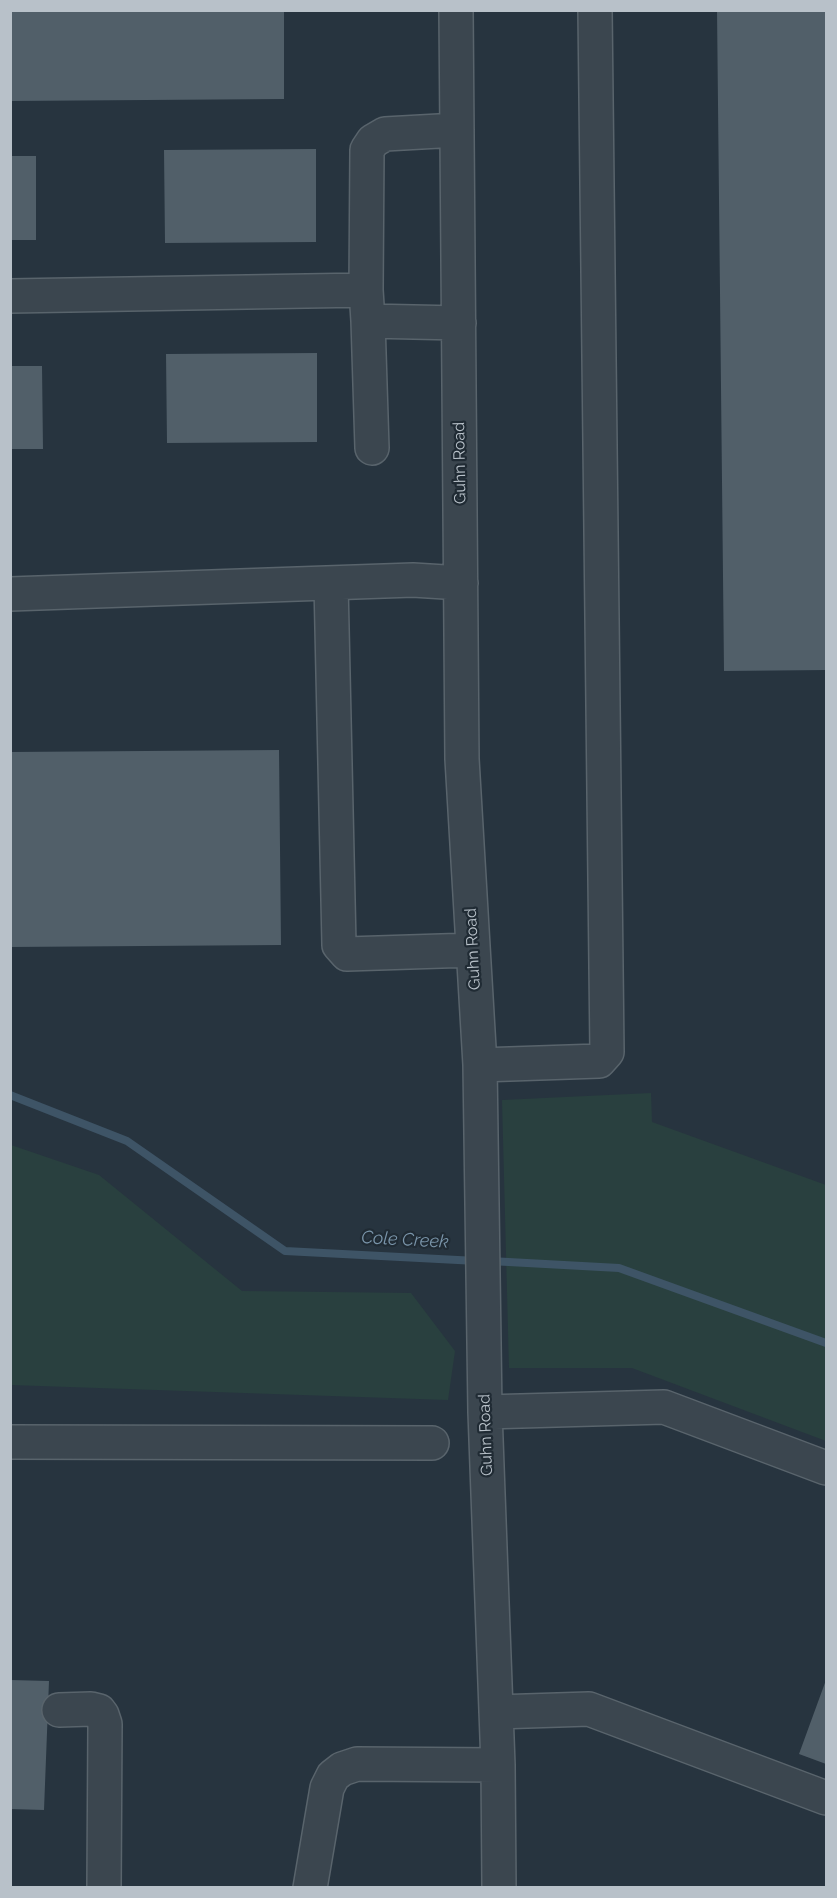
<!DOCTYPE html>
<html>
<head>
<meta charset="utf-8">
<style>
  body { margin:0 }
  #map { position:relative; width:837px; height:1898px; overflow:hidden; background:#27343f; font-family:Raleway,sans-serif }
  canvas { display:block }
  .frame { position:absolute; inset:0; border:12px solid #b8c1c9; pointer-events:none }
</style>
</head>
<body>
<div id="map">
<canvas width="837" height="1898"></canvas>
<div class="frame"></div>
</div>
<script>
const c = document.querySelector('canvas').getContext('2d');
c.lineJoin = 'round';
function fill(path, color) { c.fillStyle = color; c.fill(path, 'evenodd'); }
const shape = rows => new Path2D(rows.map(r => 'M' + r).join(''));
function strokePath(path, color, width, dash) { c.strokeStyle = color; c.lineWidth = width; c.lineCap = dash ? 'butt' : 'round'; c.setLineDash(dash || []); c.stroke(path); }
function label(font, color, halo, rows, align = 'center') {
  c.font = font + ' Raleway,sans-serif'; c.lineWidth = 4.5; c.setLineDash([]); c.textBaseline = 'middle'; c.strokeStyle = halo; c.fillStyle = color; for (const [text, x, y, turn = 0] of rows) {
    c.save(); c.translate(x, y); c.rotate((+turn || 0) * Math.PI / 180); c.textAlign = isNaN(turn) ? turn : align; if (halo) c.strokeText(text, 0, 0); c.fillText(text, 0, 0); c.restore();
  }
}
const green = shape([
  [651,1093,652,1122,826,1185,826,1441,632,1368,509,1368,502,1100],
  [11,1145,99,1175,242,1291,411,1293,455,1351,448,1400,11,1385]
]);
const stream = shape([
  [10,1095,127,1141,285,1251,477,1261],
  [490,1261,619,1268,826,1343]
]);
const building = shape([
  [10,10,284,10,284,99,10,101],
  [717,10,826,10,826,670,724,671],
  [316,149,316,242,165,243,164,150],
  [10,156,36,156,36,240,10,240],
  [317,353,317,442,167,443,166,354],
  [10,366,42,366,43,449,10,449],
  [279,750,281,945,10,947,10,752],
  [10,1680,49,1681,44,1810,10,1809],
  [826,1680,826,1764,799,1754]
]);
const minor = shape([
  [456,10,462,759,480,1065,485,1412,498,1765,499,1888],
  [457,130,385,134,373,141,367,150,366,290,368,321,459,323],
  [10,296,366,290],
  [368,321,372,448],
  [331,583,339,945,347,954,473,950],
  [10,594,413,580,461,583],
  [480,1065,599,1061,607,1052,595,10],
  [485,1412,664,1407,826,1468],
  [10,1442,432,1443],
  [59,1710,91,1709,99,1711,102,1715,105,1724,104,1888],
  [496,1712,589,1709,826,1798],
  [310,1888,327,1788,333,1776,342,1769,357,1764,498,1765]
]);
const streetNames = [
  ["Guhn Road",460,463,-91],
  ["Guhn Road",473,949,-93],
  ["Guhn Road",486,1435,-92]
];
const waterNames = [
  ["Cole Creek",405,1240,3]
];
fill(green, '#29403f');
strokePath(stream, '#3e5466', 8);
fill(building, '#515f69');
strokePath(minor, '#59646c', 36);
strokePath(minor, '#3b464f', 33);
label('16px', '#b8c1c9', '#202b34', streetNames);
label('italic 18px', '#7a95aa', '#202b34', waterNames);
</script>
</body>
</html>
